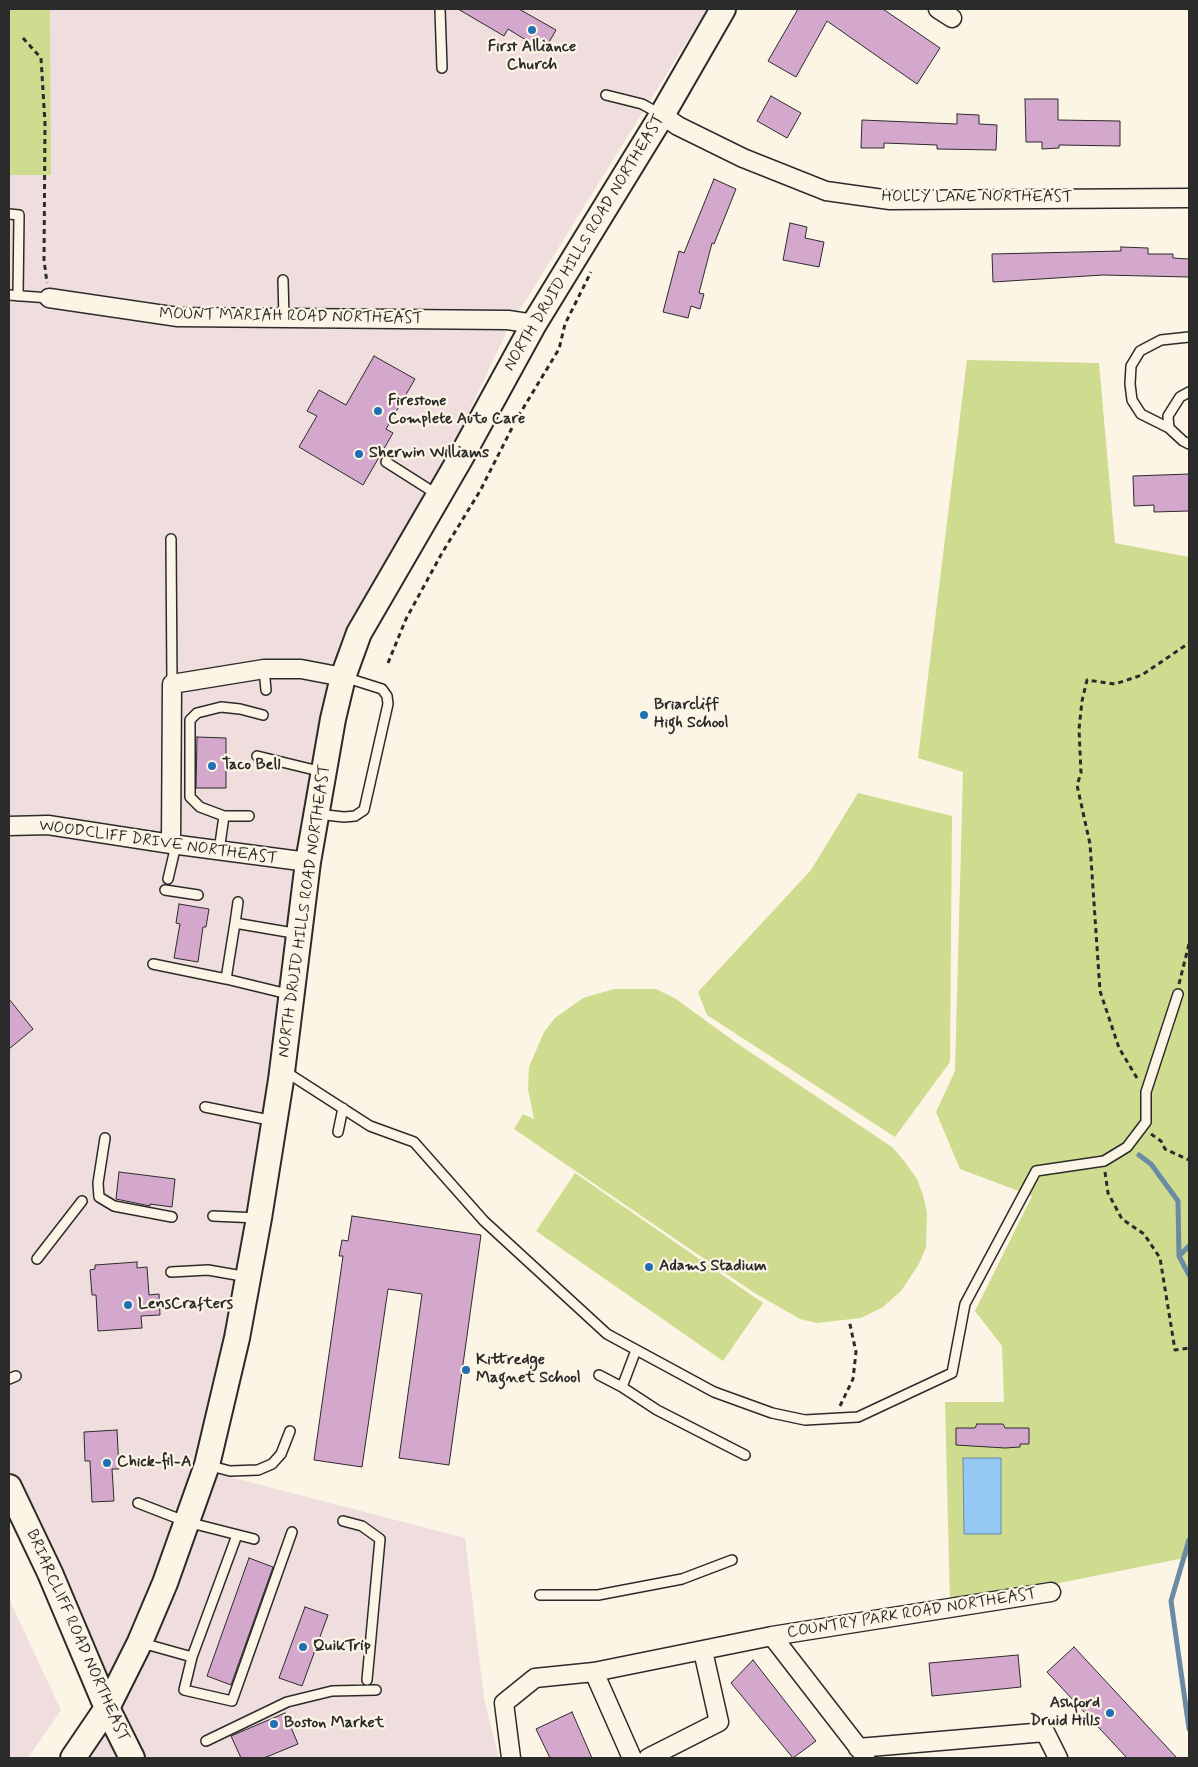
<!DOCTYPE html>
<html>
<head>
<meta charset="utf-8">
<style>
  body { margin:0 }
  #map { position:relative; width:1198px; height:1767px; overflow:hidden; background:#fcf5e5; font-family:Mynerve,sans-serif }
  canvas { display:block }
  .frame { position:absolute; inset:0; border:10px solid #2b2b2b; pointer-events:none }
</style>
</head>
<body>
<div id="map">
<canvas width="1198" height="1767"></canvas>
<div class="frame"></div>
</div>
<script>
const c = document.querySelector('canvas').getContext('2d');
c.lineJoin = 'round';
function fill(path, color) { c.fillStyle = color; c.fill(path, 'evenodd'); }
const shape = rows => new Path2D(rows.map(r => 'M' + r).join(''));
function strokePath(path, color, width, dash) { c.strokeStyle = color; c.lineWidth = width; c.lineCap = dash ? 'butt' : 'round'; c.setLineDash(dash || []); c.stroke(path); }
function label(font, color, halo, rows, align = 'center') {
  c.font = font + ' Mynerve,sans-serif'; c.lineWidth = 4.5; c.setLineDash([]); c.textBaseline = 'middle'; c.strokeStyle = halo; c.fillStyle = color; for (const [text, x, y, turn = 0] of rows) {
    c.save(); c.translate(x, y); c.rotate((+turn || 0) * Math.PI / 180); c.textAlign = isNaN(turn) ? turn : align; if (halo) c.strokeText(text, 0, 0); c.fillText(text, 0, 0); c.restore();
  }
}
const built = shape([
  [9,9,707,9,516,316,514,316,355,654,215,1473,465,1538,484,1698,499,1758,62,1758,109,1701,9,1490],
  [9,1599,61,1710,28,1758,9,1758]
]);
const green = shape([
  [9,9,50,9,51,175,9,175],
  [967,360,1099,363,1115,543,1189,557,1189,1557,950,1605,945,1402,1004,1402,1002,1346,975,1311,1032,1196,960,1169,936,1112,955,1071,963,772,918,758],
  [858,793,952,816,950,1062,895,1137,707,1015,698,992,811,870],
  [614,989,656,989,676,999,735,1042,892,1147,905,1162,917,1179,923,1195,927,1213,926,1247,919,1264,901,1291,883,1307,861,1318,817,1323,800,1319,753,1292,514,1129,523,1114,534,1119,528,1089,529,1067,544,1032,555,1018,583,998],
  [575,1173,763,1303,723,1361,536,1231]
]);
const water = shape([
  [963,1458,1001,1458,1001,1534,964,1534,963,1458]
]);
const stream = shape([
  [1139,1155,1151,1164,1178,1201,1179,1256],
  [1189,1246,1179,1256,1189,1275],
  [1189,1540,1171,1601,1189,1729]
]);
const building = shape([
  [458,9,519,9,556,30,544,51,508,29,504,36,458,9],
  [798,9,883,9,940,48,917,84,827,21,796,77,768,61,798,9],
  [771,96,801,113,787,138,757,121,771,96],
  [1025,99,1058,99,1058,120,1120,121,1120,146,1059,145,1059,148,1042,149,1042,142,1026,142,1025,99],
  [957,114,979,115,979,124,997,125,996,150,937,149,937,145,884,143,884,148,861,148,862,120,957,124,957,114],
  [714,179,736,189,714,244,712,243,699,293,704,294,700,309,691,306,688,318,663,312,679,251,684,253,714,179],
  [790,223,807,227,805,238,824,242,819,267,783,260,790,223],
  [1121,247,1148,248,1148,254,1173,254,1173,258,1189,259,1189,277,1103,275,993,282,992,254,1121,251,1121,247],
  [374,356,415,379,386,429,393,433,363,485,299,447,317,416,307,411,319,390,346,405,374,356],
  [1189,474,1189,511,1154,512,1154,505,1134,506,1133,476,1189,474],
  [197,737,226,738,226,788,196,788,197,737],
  [179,904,209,909,206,927,203,927,198,962,174,958,180,924,176,923,179,904],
  [9,999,33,1029,9,1049,9,999],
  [119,1172,175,1179,172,1207,150,1204,150,1206,116,1199,119,1172],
  [352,1216,481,1235,449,1465,399,1458,422,1294,388,1289,362,1467,314,1460,343,1256,339,1256,342,1240,348,1241,352,1216],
  [137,1262,137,1268,147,1267,149,1295,159,1294,160,1315,141,1316,142,1328,98,1331,96,1295,92,1295,90,1270,95,1269,95,1265,137,1262],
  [977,1424,1003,1424,1005,1428,1029,1428,1029,1444,1020,1444,1020,1447,1005,1448,956,1445,956,1428,975,1428,977,1424],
  [117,1430,119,1469,112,1469,114,1501,92,1502,90,1461,85,1461,84,1432,117,1430],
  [249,1558,273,1567,231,1685,207,1676,249,1558],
  [305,1607,328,1615,302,1686,279,1678,305,1607],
  [1074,1647,1177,1758,1127,1758,1047,1672,1074,1647],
  [1018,1655,1021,1687,932,1696,929,1663,1018,1655],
  [753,1660,816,1741,793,1758,731,1683,753,1660],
  [572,1712,592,1758,550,1758,536,1729,572,1712],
  [285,1713,298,1744,264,1758,241,1758,231,1736,285,1713]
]);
const path = shape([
  [23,38,41,58,45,123,44,260,47,283],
  [388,663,406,619,442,553,480,491,516,420,559,349,565,324,591,272],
  [1179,984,1189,944],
  [1137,1078,1119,1048,1100,991,1090,844,1077,785,1081,773,1079,729,1082,701,1087,680,1115,684,1142,675,1189,643],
  [1151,1134,1161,1141,1165,1149,1189,1160],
  [1105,1172,1108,1193,1122,1219,1144,1234,1160,1258,1175,1350,1189,1348],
  [840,1406,853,1379,856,1352,849,1320]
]);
const lane = shape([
  [440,9,442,68],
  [606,95,642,104,662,115],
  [9,214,19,215,18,296],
  [283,280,284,318],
  [9,295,49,298],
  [1189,337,1161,340,1140,351,1131,366,1130,384,1132,400,1141,414,1169,428,1183,441,1189,444],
  [1169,428,1168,416,1180,397,1189,392],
  [386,462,438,495],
  [171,539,172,684],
  [264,669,266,690],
  [257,756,323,772],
  [317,814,344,817,355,816,364,810,388,704,387,696,382,689,344,677],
  [224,816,200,807,190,797,190,720,197,713,221,707,240,709,263,715],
  [219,851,224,816,249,816],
  [168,879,176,845],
  [165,890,198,895],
  [235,923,238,902],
  [153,964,226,979],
  [292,995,226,979,235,923,299,934],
  [283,1070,370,1126,414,1142,484,1221,607,1334,714,1392,772,1413,805,1420,858,1417,952,1373,965,1304,1036,1171,1104,1161,1127,1147,1146,1122,1146,1092,1178,994],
  [205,1107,274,1121],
  [338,1132,343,1108],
  [105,1138,98,1183,99,1197,114,1206,172,1217],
  [213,1216,258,1218],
  [37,1259,82,1201],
  [171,1272,208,1270,248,1277],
  [599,1375,622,1387,636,1350],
  [9,1379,16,1376],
  [622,1387,657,1410,745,1455],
  [207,1465,230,1471,258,1470,272,1464,281,1454,290,1431],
  [138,1503,187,1522,254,1539],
  [343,1521,362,1526,380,1539,367,1680],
  [237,1535,192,1657,184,1690,232,1701,292,1532],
  [540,1595,598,1595,682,1579,732,1560],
  [142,1643,192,1657],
  [206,1741,287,1702,332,1691,376,1690]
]);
const street = shape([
  [938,9,952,18],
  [662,115,678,126,743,158,826,191,890,200,1189,198],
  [49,298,178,317,508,320,534,324],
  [9,826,48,825,171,844,308,862],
  [171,844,172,684,264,669,301,669,343,677],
  [772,1636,865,1756],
  [594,1672,632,1758],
  [858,1748,1045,1732,1058,1758],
  [511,1758,504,1703,535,1678,594,1672,772,1636,1051,1592],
  [648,1758,719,1722,703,1651]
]);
const secondary = shape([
  [9,1487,50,1573,107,1708,132,1758],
  [73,1758,107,1708,140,1642,165,1583,207,1465,237,1338,259,1218,281,1080,308,862,333,719,343,677,359,633,460,459,534,324,662,115,723,9]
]);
const markers = [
  [532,30,5,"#1f6fb2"],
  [378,411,5,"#1f6fb2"],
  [359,454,5,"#1f6fb2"],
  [644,715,5,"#1f6fb2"],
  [212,766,5,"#1f6fb2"],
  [649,1267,5,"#1f6fb2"],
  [128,1305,5,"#1f6fb2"],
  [466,1370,5,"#1f6fb2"],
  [107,1463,5,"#1f6fb2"],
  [303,1647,5,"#1f6fb2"],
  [1110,1713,5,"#1f6fb2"],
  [274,1724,5,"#1f6fb2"]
];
const poiNames = [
  ["First Alliance",532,48,"center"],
  ["Church",532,66,"center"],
  ["Firestone",388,402],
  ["Complete Auto Care",388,420],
  ["Sherwin Williams",369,454],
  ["Briarcliff",654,706],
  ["High School",654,724],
  ["Taco Bell",222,766],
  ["Adams Stadium",659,1267],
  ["LensCrafters",138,1305],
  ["Kittredge",476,1361],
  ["Magnet School",476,1379],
  ["Chick-fil-A",117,1463],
  ["QuikTrip",313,1647],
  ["Ashford",1100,1704,"right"],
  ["Druid Hills",1100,1722,"right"],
  ["Boston Market",284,1724]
];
const streetNames = [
  ["HOLLY LANE NORTHEAST",977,198],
  ["NORTH DRUID HILLS ROAD NORTHEAST",585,243,-59],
  ["MOUNT MARIAH ROAD NORTHEAST",291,317,1],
  ["WOODCLIFF DRIVE NORTHEAST",158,843,8],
  ["NORTH DRUID HILLS ROAD NORTHEAST",305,911,-82],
  ["COUNTRY PARK ROAD NORTHEAST",912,1614,-9],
  ["BRIARCLIFF ROAD NORTHEAST",77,1636,66]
];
fill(built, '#f0dede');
fill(green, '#cfdb8e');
fill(water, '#95c9f3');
strokePath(water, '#6b8aa3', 1);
strokePath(stream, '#6b8aa3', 5);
fill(building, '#d3a8cc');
strokePath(building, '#2b2b2b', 1);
strokePath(lane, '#2b2b2b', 12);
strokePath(street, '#2b2b2b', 21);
strokePath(secondary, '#2b2b2b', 28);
strokePath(path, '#2b2b2b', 3, [5, 4]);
strokePath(lane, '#fcf5e5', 9);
strokePath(street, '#fcf5e5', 18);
strokePath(secondary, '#fcf5e5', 24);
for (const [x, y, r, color] of markers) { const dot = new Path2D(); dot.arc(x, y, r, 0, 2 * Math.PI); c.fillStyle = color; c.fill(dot); strokePath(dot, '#fcf5e5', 2); }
label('bold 16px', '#2b2b2b', '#fcf5e5', poiNames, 'left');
label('16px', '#2b2b2b', '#fcf5e5', streetNames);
</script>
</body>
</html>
